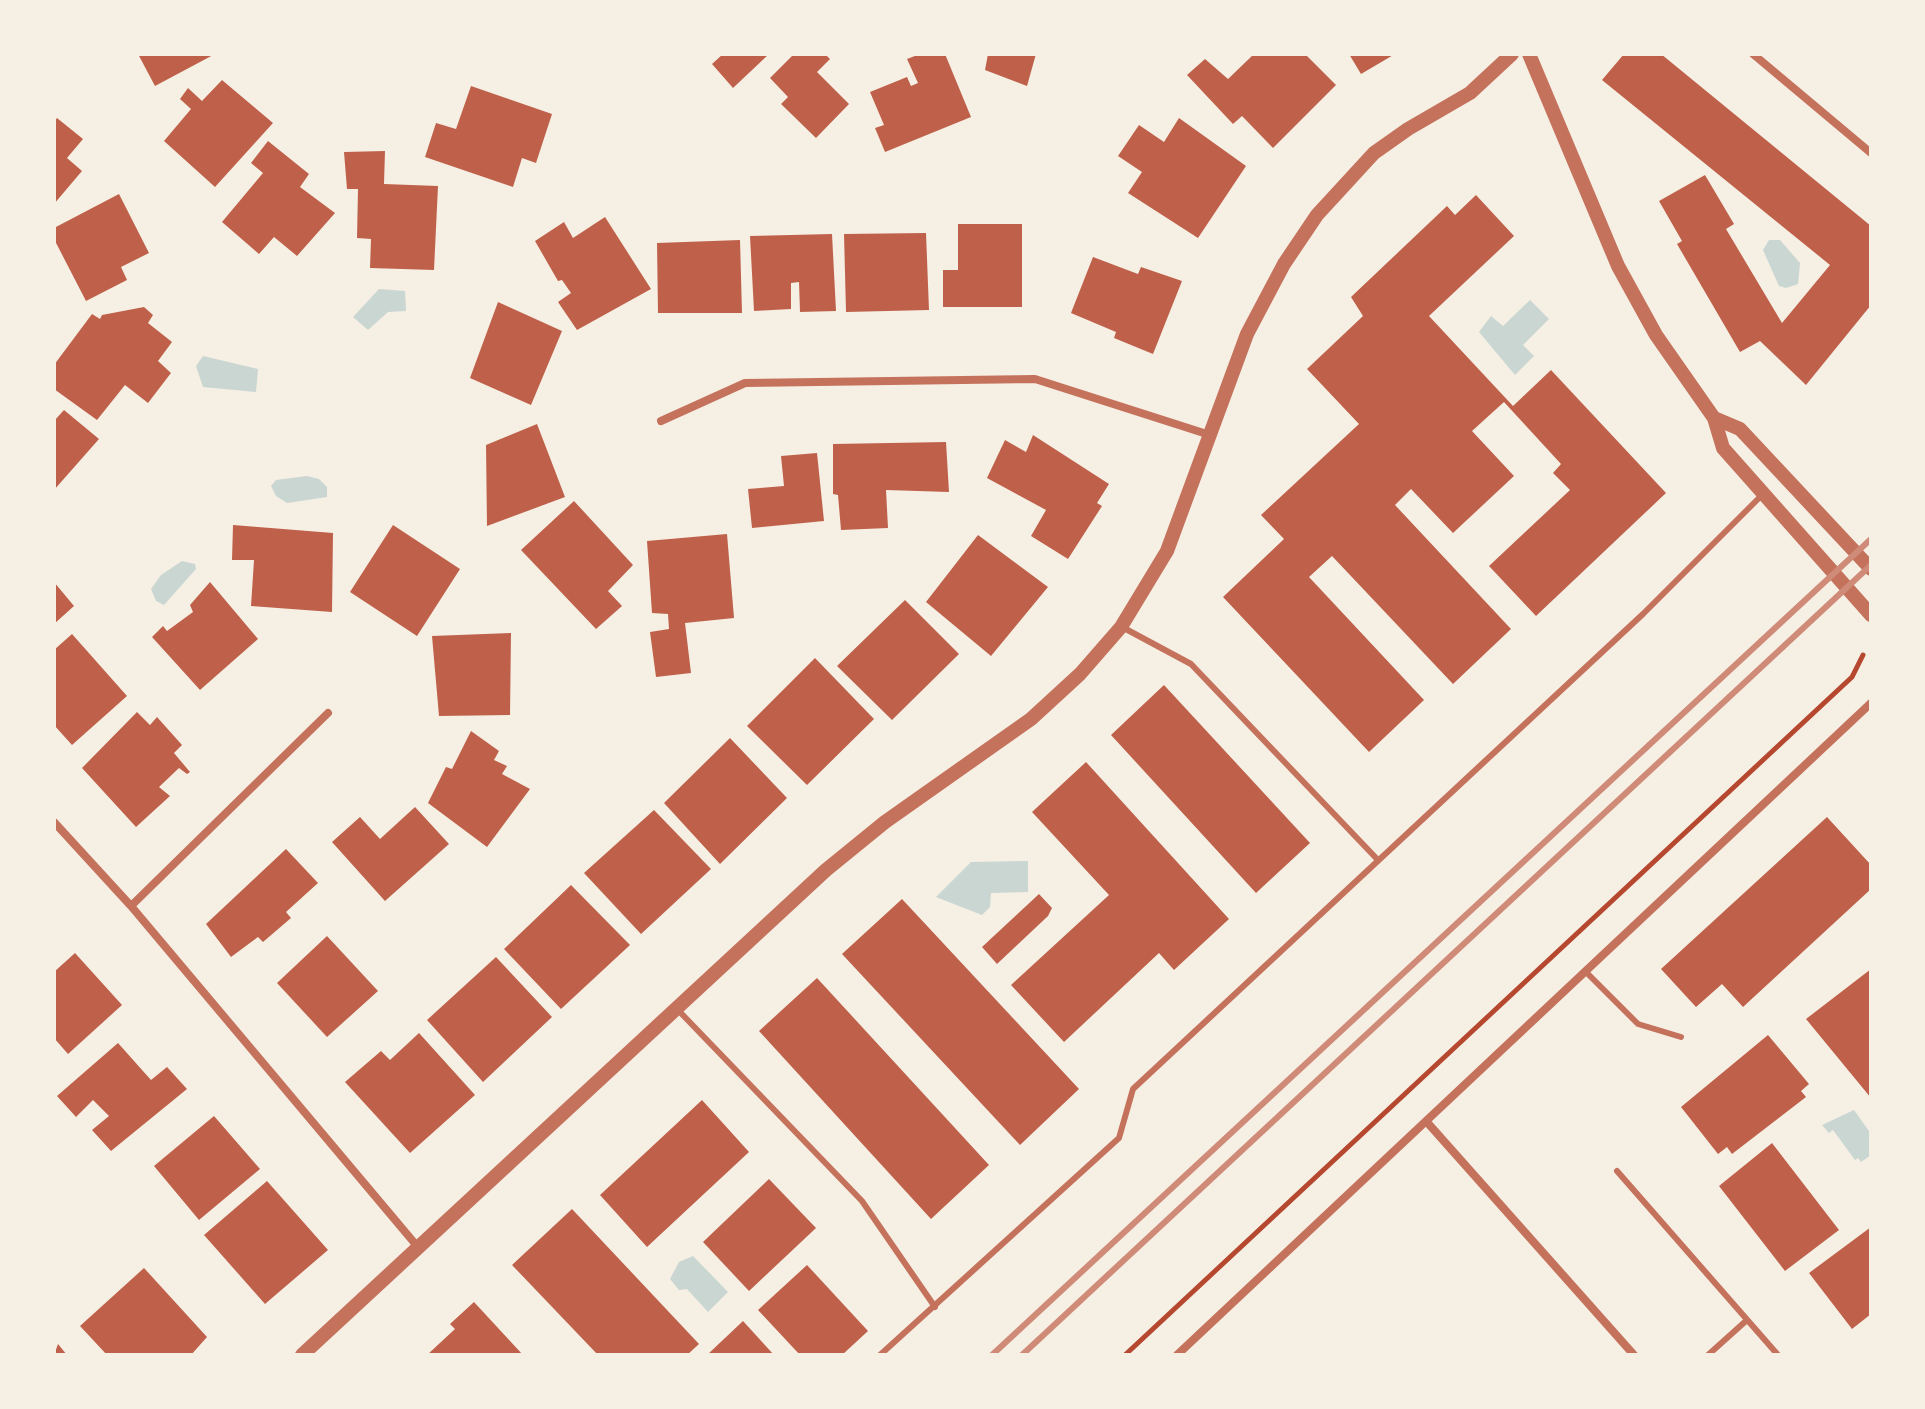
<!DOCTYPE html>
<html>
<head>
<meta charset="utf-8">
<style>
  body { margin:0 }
  #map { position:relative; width:1925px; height:1409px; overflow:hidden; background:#f6efe4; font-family:Karla,sans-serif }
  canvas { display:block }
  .frame { position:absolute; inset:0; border:56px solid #f6efe4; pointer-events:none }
</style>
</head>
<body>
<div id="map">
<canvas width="1925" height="1409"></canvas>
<div class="frame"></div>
</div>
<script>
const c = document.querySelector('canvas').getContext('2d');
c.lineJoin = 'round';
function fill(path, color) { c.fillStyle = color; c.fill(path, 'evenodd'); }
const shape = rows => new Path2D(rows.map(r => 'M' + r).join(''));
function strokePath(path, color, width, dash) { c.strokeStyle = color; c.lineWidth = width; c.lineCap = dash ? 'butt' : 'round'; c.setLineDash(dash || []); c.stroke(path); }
const water = shape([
  [1769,240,1780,240,1800,263,1798,284,1786,288,1779,286,1763,250],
  [379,289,405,291,406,311,388,312,368,330,353,317],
  [1530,300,1549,319,1523,345,1534,356,1515,375,1479,332,1491,316,1503,326],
  [203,356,258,369,256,392,203,387,196,366],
  [307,476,319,479,327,487,327,497,287,503,276,496,271,486,276,480],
  [182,561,195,564,196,569,164,605,156,601,151,589,161,575],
  [1028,861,1028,892,991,893,990,907,982,915,936,897,971,862],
  [1854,1110,1871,1134,1871,1155,1861,1162,1858,1158,1855,1160,1833,1130,1829,1133,1822,1125],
  [693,1256,728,1292,708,1312,687,1289,679,1290,670,1279,679,1262]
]);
const building = shape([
  [138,54,215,54,155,86],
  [723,54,769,54,733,88,712,64],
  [794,54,825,54,830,59,817,72,849,104,816,138,781,104,788,97,770,78],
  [920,54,945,54,971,117,885,152,875,128,884,125,870,92,907,77,911,86,918,83,907,59],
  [988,54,1036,54,1027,86,985,70],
  [1254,54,1305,54,1336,85,1273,148,1242,116,1233,124,1187,75,1205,59,1228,79],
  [1349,54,1395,54,1361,74],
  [1624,54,1661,54,1871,226,1871,305,1806,385,1760,341,1740,352,1677,244,1682,241,1659,201,1705,175,1734,224,1726,229,1782,323,1830,265,1602,80],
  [222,80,273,123,215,187,164,141,191,109,180,99,188,88,202,101],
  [471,86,552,114,536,163,522,158,513,187,425,157,436,123,456,129],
  [57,118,83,139,67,158,82,171,54,204,54,122],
  [1179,118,1246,166,1198,238,1128,193,1142,172,1118,156,1139,125,1164,142],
  [268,141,309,174,300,187,335,213,297,256,274,237,259,254,222,222,263,173,251,163],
  [385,151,384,184,438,186,434,270,370,268,371,239,357,238,358,189,347,189,344,152],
  [119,194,149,253,121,267,127,280,86,301,54,239,54,228],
  [1476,195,1514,236,1429,316,1513,406,1551,370,1666,493,1536,616,1489,566,1570,490,1553,473,1561,464,1504,402,1472,431,1514,476,1453,533,1411,489,1395,505,1511,629,1453,684,1332,556,1309,577,1424,700,1369,752,1223,597,1284,539,1261,515,1359,424,1307,369,1363,316,1351,297,1447,206,1455,215],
  [605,217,651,289,577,330,558,302,571,293,562,280,558,281,535,241,564,222,573,238],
  [958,224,1022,224,1022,307,943,307,943,270,958,270],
  [926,233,929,310,846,312,844,234],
  [832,234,836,311,800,312,799,282,791,283,791,309,754,311,750,236],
  [740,240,742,313,658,313,657,243],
  [1093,257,1138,274,1141,267,1182,281,1153,354,1114,338,1116,332,1071,313],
  [498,302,562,331,531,405,470,378],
  [144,307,153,315,148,323,172,342,158,361,171,373,148,403,125,385,97,420,54,389,54,365,92,314,100,319,102,315],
  [64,410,99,439,54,490,54,421],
  [537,424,565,497,487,526,486,445],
  [1033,435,1109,484,1097,503,1102,506,1068,559,1031,536,1046,510,987,478,1005,440,1026,452],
  [946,442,949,492,886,490,888,528,841,530,838,495,833,494,833,444],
  [817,453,824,521,752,528,748,489,784,486,781,456],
  [574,501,633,565,608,591,622,606,596,629,521,550],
  [233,525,333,533,332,612,251,606,254,560,232,560],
  [393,525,460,569,417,636,350,592],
  [727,534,734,618,685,623,691,673,656,677,650,632,669,629,668,614,652,613,647,541],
  [978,535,1048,587,991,656,926,602],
  [54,582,74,606,54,624],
  [210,582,258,639,200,690,152,637,163,626,167,631,193,612,190,605],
  [905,600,959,654,892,720,837,666],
  [511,633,510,715,439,716,432,636],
  [72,634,127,696,72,745,54,725,54,650],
  [815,658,874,719,807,785,747,726],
  [1164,685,1310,843,1256,893,1111,735],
  [137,712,150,725,157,717,182,745,174,753,190,772,187,774,179,768,159,787,170,796,136,827,82,768],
  [471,731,499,751,494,760,507,766,502,774,530,789,487,847,428,803,446,767,452,769],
  [730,738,787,798,720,864,664,803],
  [1086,762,1229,919,1174,970,1159,953,1064,1042,1011,985,1109,895,1032,812],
  [415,807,449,844,385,901,332,842,360,817,380,839],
  [654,810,711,869,641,934,584,873],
  [1827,817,1871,865,1871,889,1743,1007,1722,984,1696,1007,1661,969],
  [286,849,318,883,286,912,291,918,263,942,258,937,231,957,206,924],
  [571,885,630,945,561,1009,504,949],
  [1039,894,1052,908,1048,916,997,964,982,947],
  [902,899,1079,1089,1020,1145,842,954],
  [327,936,378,991,327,1037,277,983],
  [75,953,122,1005,68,1054,54,1038,54,972],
  [496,957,552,1017,483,1082,427,1020],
  [1871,969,1870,1022,1871,1098,1806,1019],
  [817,978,989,1165,931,1219,759,1031],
  [419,1033,475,1095,410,1153,345,1082,381,1051,390,1060],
  [1768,1035,1809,1084,1801,1091,1806,1097,1732,1154,1727,1147,1718,1154,1681,1107],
  [118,1043,151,1080,167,1067,187,1089,111,1151,92,1130,109,1116,93,1100,76,1117,57,1096],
  [702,1100,749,1152,647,1247,600,1195],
  [214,1116,260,1169,199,1220,154,1166],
  [1772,1143,1839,1230,1785,1271,1719,1186],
  [769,1179,816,1228,749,1291,703,1242],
  [267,1181,328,1250,265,1304,204,1235],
  [572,1209,699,1344,687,1355,598,1355,512,1265],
  [1871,1227,1871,1314,1852,1329,1809,1273],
  [807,1265,868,1331,842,1355,800,1355,758,1310],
  [144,1268,207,1337,191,1355,107,1355,80,1326],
  [474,1302,523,1355,427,1355,455,1329,450,1324],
  [743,1321,774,1355,707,1355],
  [58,1344,67,1355,54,1355]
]);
const path = shape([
  [1125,1355,1852,677,1863,655]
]);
const service = shape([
  [1122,627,1191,664,1377,859],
  [1585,971,1638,1024,1681,1037],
  [678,1010,862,1201,935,1307],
  [1617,1171,1778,1355],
  [880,1355,1119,1138,1133,1089,1643,614,1762,495],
  [1708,1355,1747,1320]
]);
const minor = shape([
  [1753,54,1871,153],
  [661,421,745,383,1035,379,1210,435],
  [54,822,131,906,417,1246],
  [131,906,328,713],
  [1426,1121,1634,1355],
  [1177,1355,1871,703]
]);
const tertiary = shape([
  [1529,54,1618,266,1656,335,1714,418,1723,448,1871,615],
  [1714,418,1740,429,1871,569],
  [302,1355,826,870,885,822,1031,719,1080,674,1121,627,1167,551,1247,334,1284,264,1317,215,1374,153,1408,129,1470,93,1512,54]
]);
const rail = shape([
  [992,1355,1871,539],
  [1022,1355,1871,565]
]);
fill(water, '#c9d6d2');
fill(building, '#bf614a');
strokePath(path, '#b5482f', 5);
strokePath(service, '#c5725c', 6);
strokePath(minor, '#c5725c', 8);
strokePath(tertiary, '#c5725c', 14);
strokePath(rail, '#cf8b77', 6);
</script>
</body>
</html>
